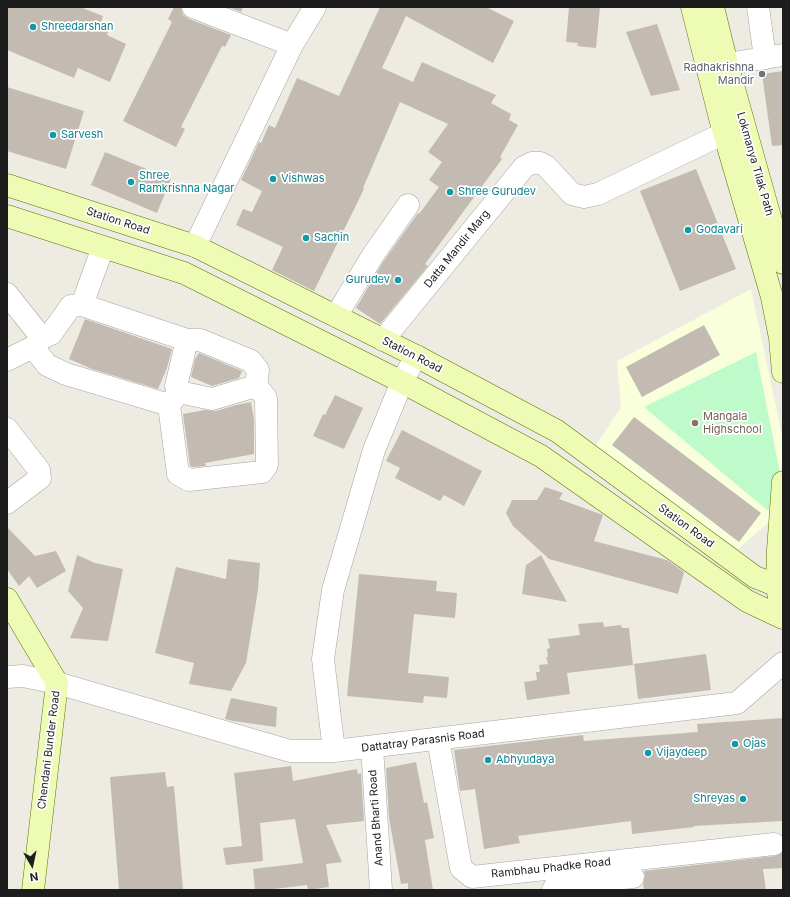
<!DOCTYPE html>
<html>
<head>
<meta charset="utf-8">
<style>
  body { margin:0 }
  #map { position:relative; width:790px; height:897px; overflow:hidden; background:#eeece2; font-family:Inter,sans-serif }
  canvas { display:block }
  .frame { position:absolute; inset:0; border:8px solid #1d1d1d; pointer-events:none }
  .north { position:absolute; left:12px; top:845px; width:40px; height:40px; -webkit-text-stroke:3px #fff; paint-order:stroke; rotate:171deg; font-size:11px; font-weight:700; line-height:16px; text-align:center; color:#1d1d1d }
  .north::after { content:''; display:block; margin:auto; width:14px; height:18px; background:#1d1d1d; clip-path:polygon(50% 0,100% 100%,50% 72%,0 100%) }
</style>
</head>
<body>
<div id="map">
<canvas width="790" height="897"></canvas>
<div class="frame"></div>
<div class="north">N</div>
</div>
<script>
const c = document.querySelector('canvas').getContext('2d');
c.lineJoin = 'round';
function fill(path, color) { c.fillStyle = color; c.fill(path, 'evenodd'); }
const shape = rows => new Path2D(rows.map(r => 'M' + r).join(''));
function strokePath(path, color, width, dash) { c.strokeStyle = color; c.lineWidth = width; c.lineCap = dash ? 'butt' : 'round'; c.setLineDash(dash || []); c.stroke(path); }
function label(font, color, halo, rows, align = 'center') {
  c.font = font + ' Inter,sans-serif'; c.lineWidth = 3.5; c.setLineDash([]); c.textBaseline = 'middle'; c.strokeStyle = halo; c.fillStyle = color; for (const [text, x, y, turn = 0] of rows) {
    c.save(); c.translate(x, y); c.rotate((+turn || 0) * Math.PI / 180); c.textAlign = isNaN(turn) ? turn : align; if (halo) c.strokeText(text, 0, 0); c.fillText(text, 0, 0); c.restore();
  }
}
const education = shape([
  [751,289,783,440,783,510,738,549,593,450,621,407,617,361]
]);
const park = shape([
  [756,352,782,483,781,501,767,510,644,407]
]);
const building = shape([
  [7,7,80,7,103,16,100,25,109,29,107,35,126,44,110,82,78,68,74,78,7,50],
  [174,7,181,7,183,15,189,19,231,35,225,47,222,46,181,127,185,129,176,147,123,121,172,22,168,19],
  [228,7,243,7,241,12],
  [380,7,486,7,514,21,493,63,406,16,382,68,413,82,422,62,496,95,491,103,511,114,509,120,518,125,500,157,502,159,425,264,428,266,380,324,356,308,383,262,418,213,419,214,439,187,429,180,442,162,428,152,448,124,400,102,363,188,364,189,314,291,272,270,283,247,236,225,243,209,252,212,262,191,241,180,259,142,261,143,269,125,275,128,297,78,339,96],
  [569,7,600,7,596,48,577,46,578,43,566,42],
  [657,24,680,90,651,96,626,32],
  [783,71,783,145,772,146,762,74],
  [7,87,84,111,66,169,7,151],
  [105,152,171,179,157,213,91,185],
  [696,169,736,269,680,291,640,191],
  [85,319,172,349,167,368,158,389,92,369,69,359],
  [704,325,720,355,642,397,626,367],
  [199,353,242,371,239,378,212,386,191,377,195,359],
  [335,395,363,408,344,449,313,436,323,414,325,415],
  [251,402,254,419,254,454,205,463,206,466,192,467,190,466,183,414,205,410,216,411,236,405],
  [634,417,761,513,739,542,612,445],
  [402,430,482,471,464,506,444,495,440,501,395,478,400,468,386,461],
  [545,487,563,493,559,499,603,515,594,541,667,560,684,572,678,594,549,559,513,526,506,513,512,500,537,500],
  [7,527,35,556,56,551,66,571,37,588,29,576,19,586,7,569],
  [77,555,95,563,123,569,108,641,70,638,83,608,68,591],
  [541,555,567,602,522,594,526,565],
  [228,559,260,563,258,590,246,663,231,691,189,684,194,663,155,653,176,567,226,579],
  [359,574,437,581,436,591,457,593,455,618,414,614,408,673,449,677,447,698,424,696,423,703,347,696],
  [603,622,604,627,621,625,622,628,629,628,633,665,567,673,570,694,527,700,524,682,537,680,536,672,540,672,539,665,548,664,546,657,548,657,547,649,550,648,548,639,580,635,578,624],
  [706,654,711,690,638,699,634,664],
  [231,698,277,707,276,727,233,721,225,719],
  [783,718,783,821,694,826,694,827,632,834,631,821,518,836,520,843,484,849,475,789,460,791,454,750,583,735,584,741,698,732,697,724],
  [416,762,424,803,427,802,434,838,425,840,433,890,408,890,408,883,401,884,389,818,386,768],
  [291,766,293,781,357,769,358,774,361,773,364,821,326,825,342,862,326,864,329,887,308,890,307,885,266,890,255,890,253,869,303,863,295,819,260,823,263,861,226,865,223,848,242,846,234,773],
  [165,772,167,787,174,786,183,890,119,890,110,777],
  [783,852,783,868,763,869,766,890,644,890,643,884,645,876,644,871,775,856]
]);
const street = shape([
  [193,7,292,45],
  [758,7,765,58],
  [710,69,727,64,783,55],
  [195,246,292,45,315,7],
  [7,294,42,338],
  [82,305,103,247],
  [336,316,373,255,408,205],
  [187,340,200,340,251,361,258,370,256,388],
  [383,340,524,167,532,163,540,163,546,166,572,194,584,197,598,194,741,125],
  [33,347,47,365,66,374,169,405],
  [7,360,33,347,42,338,51,334,71,306,82,305,187,340,176,386,179,392,212,399,249,388,256,388,259,389,266,398,267,465,262,472,189,480,178,474,169,405,179,392],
  [7,429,39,470,40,478,7,503],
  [7,677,23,676,57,683,290,751,334,751,737,703,783,663],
  [438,739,461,868,472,877,774,844],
  [372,747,381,890],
  [334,751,323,659,333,590,374,450,402,382,416,356],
  [553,890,556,885,633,877]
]);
const secondary = shape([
  [692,7,722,126,772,297,780,338,783,372],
  [713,7,727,64,783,263],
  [7,185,195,246,416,356,557,431,755,577,783,588],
  [7,216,184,273,402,382,541,456,747,601,783,618],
  [779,598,777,586,778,550,783,482],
  [7,599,57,683,33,890]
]);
const markers = [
  [33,27,4,"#0f9aa8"],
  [762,74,4,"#6b7280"],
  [53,135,4,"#0f9aa8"],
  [273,179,4,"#0f9aa8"],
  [131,182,4,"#0f9aa8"],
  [450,192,4,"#0f9aa8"],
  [688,230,4,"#0f9aa8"],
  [306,238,4,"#0f9aa8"],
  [398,280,4,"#0f9aa8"],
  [695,423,4,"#8d6e63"],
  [735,744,4,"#0f9aa8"],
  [648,753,4,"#0f9aa8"],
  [488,760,4,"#0f9aa8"],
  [743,799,4,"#0f9aa8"]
];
const cultureNames = [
  ["Shreedarshan",41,27],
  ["Sarvesh",61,135],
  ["Shree",139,176],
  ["Ramkrishna Nagar",139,189],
  ["Vishwas",281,179],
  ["Shree Gurudev",458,192],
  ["Godavari",696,230],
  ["Sachin",314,238],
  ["Gurudev",390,280,"right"],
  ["Ojas",743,744],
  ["Vijaydeep",656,753],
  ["Abhyudaya",496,760],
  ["Shreyas",735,799,"right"]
];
const worshipNames = [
  ["Radhakrishna",754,68],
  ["Mandir",754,81]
];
const streetNames = [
  ["Lokmanya Tilak Path",755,164,74],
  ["Station Road",118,221,18],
  ["Datta Mandir Marg",457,249,-51],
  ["Station Road",412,355,27],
  ["Station Road",686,526,36],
  ["Dattatray Parasnis Road",423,741,-7],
  ["Chendani Bunder Road",49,750,-83],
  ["Anand Bharti Road",376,818,-94],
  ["Rambhau Phadke Road",551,868,-6]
];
const educationNames = [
  ["Mangala",703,417],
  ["Highschool",703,430]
];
fill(education, '#faffdb');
fill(park, '#befaca');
fill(building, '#c3bbb2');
strokePath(street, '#a4a4a4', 23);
strokePath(secondary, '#5a7503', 23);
strokePath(street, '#fff', 22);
strokePath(secondary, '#eefbb4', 22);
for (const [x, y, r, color] of markers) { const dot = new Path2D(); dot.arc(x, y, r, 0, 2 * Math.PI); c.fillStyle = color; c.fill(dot); strokePath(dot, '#fff', 1.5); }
label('11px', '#0d838f', '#fff', cultureNames, 'left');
label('11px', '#5b616d', '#fff', worshipNames, 'right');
label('11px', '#1d1d1d', '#fff', streetNames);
label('11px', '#785e54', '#fff', educationNames, 'left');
</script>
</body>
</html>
